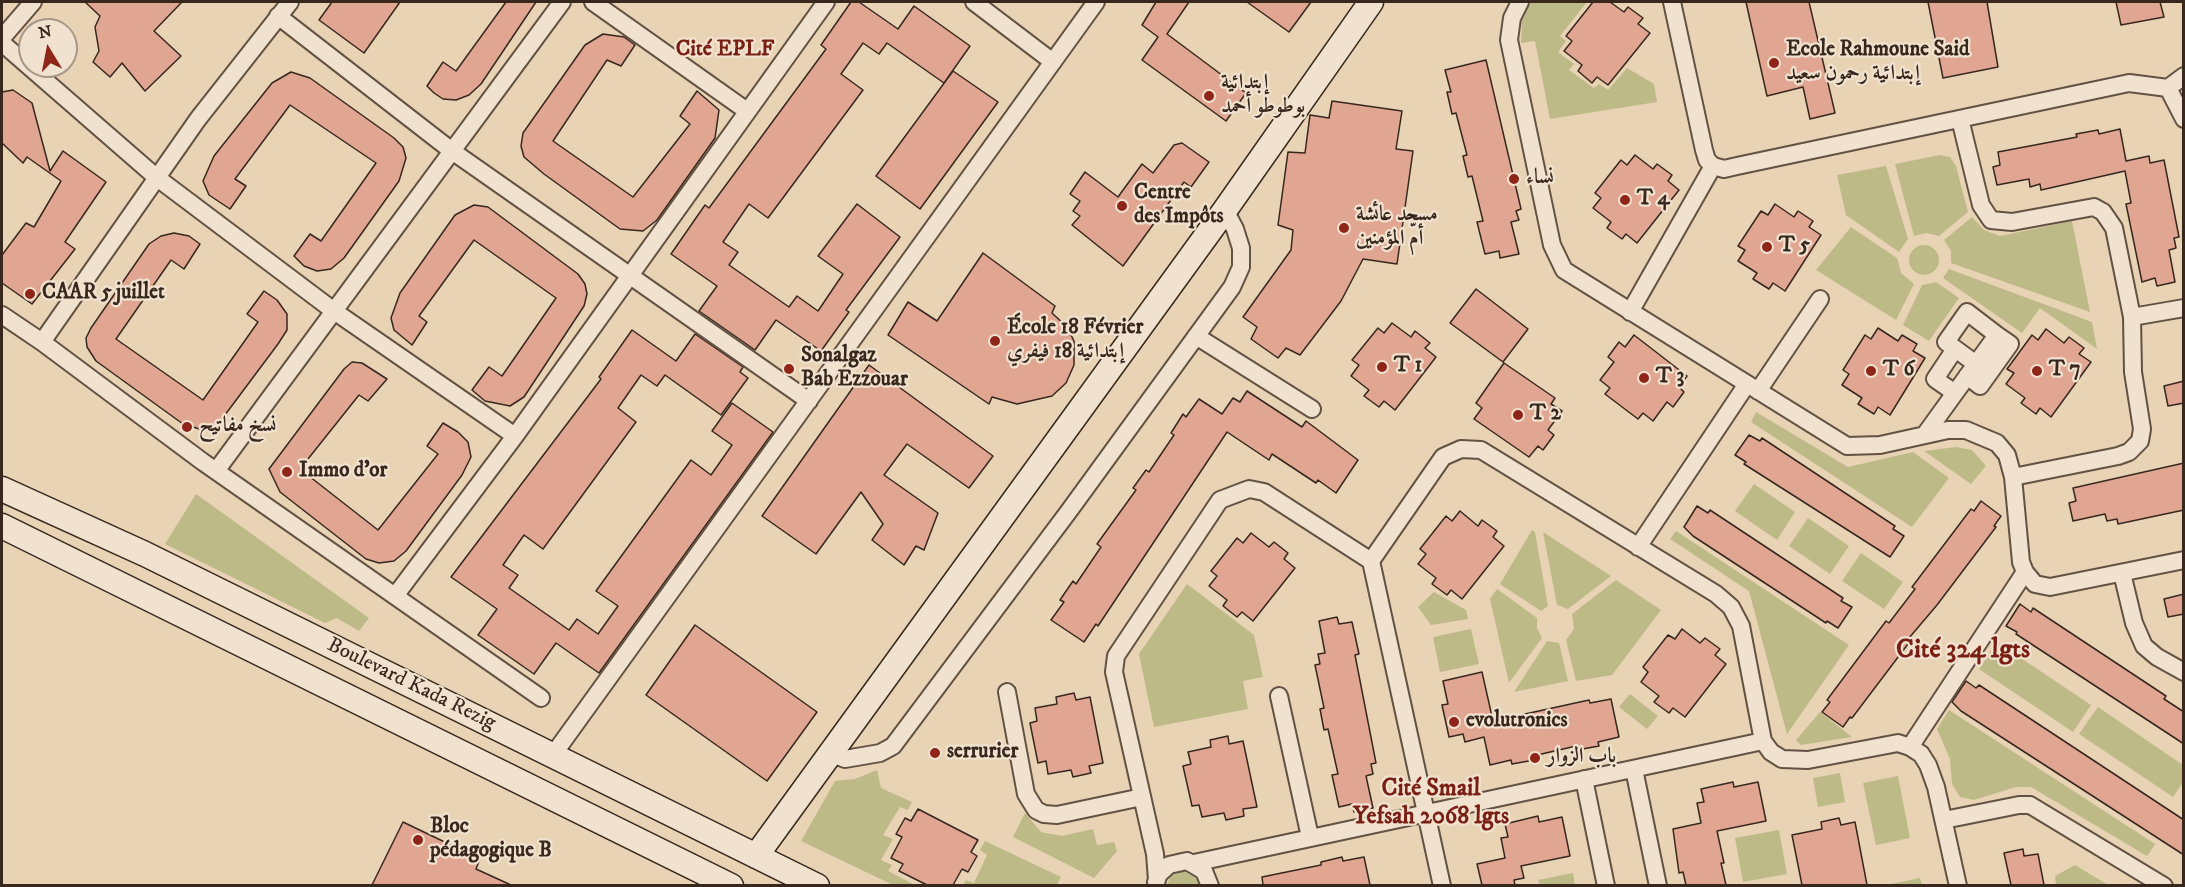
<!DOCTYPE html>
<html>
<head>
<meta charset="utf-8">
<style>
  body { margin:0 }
  #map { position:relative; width:2185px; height:887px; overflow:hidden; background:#e8d3b5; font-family:"IM FELL DW Pica",serif }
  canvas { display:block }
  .frame { position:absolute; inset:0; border:3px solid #37271d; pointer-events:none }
  .north { position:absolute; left:18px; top:18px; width:60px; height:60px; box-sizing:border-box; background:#f0e2cf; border:2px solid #a69788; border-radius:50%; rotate:350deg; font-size:16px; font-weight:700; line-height:24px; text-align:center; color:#37271d }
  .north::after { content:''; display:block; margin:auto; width:21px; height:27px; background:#8f2418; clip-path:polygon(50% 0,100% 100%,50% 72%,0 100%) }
</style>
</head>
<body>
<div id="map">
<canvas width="2185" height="887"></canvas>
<div class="frame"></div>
<div class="north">N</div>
</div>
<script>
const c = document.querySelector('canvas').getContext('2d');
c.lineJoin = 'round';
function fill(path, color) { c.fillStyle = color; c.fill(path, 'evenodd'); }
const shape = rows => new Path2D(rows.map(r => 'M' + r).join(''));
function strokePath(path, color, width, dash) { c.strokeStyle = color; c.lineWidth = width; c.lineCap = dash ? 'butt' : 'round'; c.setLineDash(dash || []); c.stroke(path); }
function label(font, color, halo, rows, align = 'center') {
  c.font = font + ' "IM FELL DW Pica",Amiri,serif'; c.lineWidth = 4.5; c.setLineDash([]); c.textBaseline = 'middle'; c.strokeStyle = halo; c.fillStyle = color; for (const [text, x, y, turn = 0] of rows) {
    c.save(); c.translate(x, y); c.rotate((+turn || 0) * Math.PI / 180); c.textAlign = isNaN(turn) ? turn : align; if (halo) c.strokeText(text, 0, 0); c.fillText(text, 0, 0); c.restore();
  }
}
const green = shape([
  [1531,2,1587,2,1560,36,1566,41,1558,52,1574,64,1569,70,1594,88,1599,84,1608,90,1627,68,1654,84,1657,102,1550,119,1535,41,1521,43,1522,21],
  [1940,155,1950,157,1956,166,1968,212,1939,236,1926,233,1914,236,1895,164],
  [1886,166,1908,239,1899,252,1846,215,1837,175],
  [1972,217,1984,230,2000,236,2072,221,2090,312,1951,263,1951,251,1944,240],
  [1851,227,1897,258,1901,273,1914,284,1896,320,1816,270],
  '1909 260a15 15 0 1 1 30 0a15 15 0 1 1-30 0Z',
  [1949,269,2092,322,2097,349,2040,308,2022,333,1943,278],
  [1936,282,1959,298,1929,341,1903,325,1922,285],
  [1756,412,1848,467,1913,452,1949,478,1912,527,1751,422],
  [1956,447,1972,450,1986,466,1971,484,1924,451],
  [1754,484,1795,512,1777,540,1735,511],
  [196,494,369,618,359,631,337,618,325,623,165,544],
  [1808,518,1849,546,1830,574,1789,546],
  [1532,530,1535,532,1548,606,1541,611,1500,584],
  [1676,531,1849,645,1787,734,1749,591,1670,539],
  [1543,532,1611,576,1568,609,1557,605],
  [1861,553,1903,582,1884,609,1842,581],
  [1616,580,1661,610,1612,675,1576,681,1566,640,1574,629,1572,614],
  [1187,584,1254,635,1263,677,1243,681,1248,709,1154,727,1139,654],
  [1497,589,1537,618,1537,628,1542,638,1509,683,1490,599],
  [1434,592,1466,610,1468,619,1431,625,1418,607],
  [1471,629,1479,664,1440,672,1433,637],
  [1547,641,1559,643,1568,681,1514,692],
  [1997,642,2091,705,2073,732,1979,669],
  [1630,694,1658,716,1647,729,1619,707],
  [2098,707,2183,765,2183,782,2173,797,2079,734],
  [1949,710,2155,844,2147,856,2031,787,2016,787,1974,800,1960,797,1952,784,1950,759,1937,729],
  [1820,712,1852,737,1801,745,1796,740],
  [877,770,881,788,912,802,908,810,900,807,883,835,893,839,881,860,892,865,888,871,915,885,893,885,801,841,835,781,855,779],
  [1840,773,1845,802,1818,807,1813,778],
  [1898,776,1910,838,1876,845,1863,783],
  [1025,813,1041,832,1062,836,1093,829,1097,845,1114,842,1117,851,1094,878,1013,837],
  [1779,830,1787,874,1743,882,1735,838],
  [985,841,1061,877,1057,885,963,885,966,880,974,883,987,855,980,850],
  [2075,865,2108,885,2056,885,2055,876],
  [1183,871,1195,876,1199,885,1166,886,1171,876],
  [1573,873,1575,885,1540,885,1538,880],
  [1920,878,1922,885,1886,885]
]);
const building = shape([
  [85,2,182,2,154,31,181,56,145,91,122,63,110,77,93,62,99,51,95,27,100,16,85,2],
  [332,2,400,2,364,53,319,20,332,2],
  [506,2,536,2,481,84,469,95,456,100,443,99,434,93,427,86,443,62,456,71,506,2],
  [851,2,859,2,898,29,914,6,970,46,944,83,887,43,879,54,863,43,841,74,863,90,768,218,749,204,723,242,738,252,729,265,789,307,797,296,818,311,843,274,818,256,857,204,900,237,846,310,849,312,821,351,776,320,755,350,699,311,717,286,671,254,705,205,709,208,826,49,821,45,851,2],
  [1156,2,1189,2,1167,34,1246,93,1226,121,1142,60,1158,37,1142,25,1156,2],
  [1247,2,1311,2,1289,32,1247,2],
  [1593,2,1610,2,1624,12,1628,7,1643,18,1638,24,1650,33,1608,85,1597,77,1592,83,1578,71,1582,65,1564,51,1572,41,1566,36,1593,2],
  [1746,2,1809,2,1835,113,1810,119,1803,87,1767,96,1746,2],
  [1928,2,1987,2,1998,67,1943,78,1928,2],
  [2116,2,2160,2,2164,17,2121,25,2116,2],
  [603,34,624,37,635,45,621,66,607,60,553,141,633,197,690,124,680,116,697,91,719,110,715,138,657,220,643,231,620,229,544,174,524,157,521,146,523,133,585,45,603,34],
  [1486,60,1521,209,1516,211,1519,220,1511,222,1519,254,1500,258,1499,251,1485,254,1477,222,1483,221,1472,176,1468,177,1463,156,1467,155,1456,113,1452,114,1447,92,1451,92,1445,70,1486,60],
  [953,71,998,102,920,209,876,176,953,71],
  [291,72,310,78,394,138,403,147,406,158,399,181,344,258,331,269,317,271,304,266,294,256,310,234,321,241,376,163,290,105,235,179,246,186,230,209,209,195,203,181,214,156,272,83,291,72],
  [13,90,32,103,50,171,63,151,106,182,65,242,75,249,32,304,2,283,2,255,26,223,34,227,61,181,27,157,23,163,2,143,2,92,13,90],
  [1332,101,1402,111,1396,149,1413,151,1397,264,1363,259,1341,301,1300,355,1286,348,1278,358,1251,339,1257,327,1243,317,1291,250,1293,230,1278,225,1288,152,1305,153,1310,115,1329,118,1332,101],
  [2120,129,2126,161,2149,156,2150,163,2164,160,2179,237,2174,238,2176,248,2169,250,2175,282,2157,286,2155,278,2142,282,2126,204,2131,203,2125,171,2041,190,2040,184,2030,187,2029,179,1997,185,1993,167,2000,165,1998,152,2077,137,2076,134,2098,130,2099,134,2120,129],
  [1182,143,1209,162,1191,187,1184,182,1123,266,1072,225,1080,216,1073,211,1080,201,1070,194,1085,172,1118,197,1142,164,1153,173,1174,145,1182,143],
  [1635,155,1653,169,1657,164,1672,175,1668,181,1679,190,1637,243,1626,234,1622,239,1607,228,1611,222,1593,208,1601,198,1595,193,1621,160,1627,165,1635,155],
  [1775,204,1794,217,1798,211,1813,221,1809,227,1821,235,1785,291,1773,283,1769,289,1753,279,1757,273,1738,261,1745,250,1738,246,1761,211,1768,215,1775,204],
  [474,205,488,207,578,274,585,284,587,294,584,306,524,397,510,406,485,401,472,390,489,367,502,376,556,298,474,240,419,316,427,322,412,345,394,330,391,318,400,293,455,215,474,205],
  [174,233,189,236,200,244,184,269,171,260,116,339,203,400,258,322,247,314,264,291,277,300,287,314,287,330,278,344,216,427,203,430,183,424,96,361,87,347,86,338,91,328,149,244,161,236,174,233],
  [983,253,1055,306,1052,313,1067,327,1074,341,1074,365,1066,383,1052,396,1017,404,992,397,989,404,888,335,908,302,937,321,983,253],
  [1476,289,1528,329,1503,362,1450,323,1476,289],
  [1392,323,1411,337,1415,331,1430,343,1425,348,1436,357,1395,410,1384,401,1379,407,1364,396,1369,390,1351,376,1359,365,1352,360,1378,328,1384,333,1392,323],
  [1878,328,1898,341,1902,335,1917,344,1913,351,1925,358,1890,415,1878,407,1874,414,1858,404,1862,398,1842,385,1849,374,1843,370,1865,335,1871,339,1878,328],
  [2046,329,2064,343,2069,337,2084,348,2079,354,2091,362,2051,417,2040,408,2036,414,2021,403,2025,398,2006,384,2014,373,2007,369,2032,335,2038,340,2046,329],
  [632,330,676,361,695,334,743,367,740,372,748,378,721,415,665,375,657,386,641,375,618,408,636,422,543,549,524,535,503,565,518,575,509,588,569,630,577,619,598,634,618,606,596,591,691,460,711,475,732,445,712,431,732,403,773,432,599,673,556,643,534,674,478,635,497,609,451,577,601,379,599,377,632,330],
  [1634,335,1687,376,1679,387,1684,392,1673,407,1667,402,1653,421,1643,413,1638,419,1605,394,1610,388,1600,380,1614,362,1608,357,1619,342,1625,347,1634,335],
  [352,362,362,363,387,379,368,401,359,395,300,469,378,530,438,454,427,446,443,423,458,432,468,442,471,457,462,475,406,551,394,561,379,563,366,559,280,492,269,469,344,369,352,362],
  [1504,363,1555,398,1551,404,1562,411,1548,430,1554,435,1543,450,1538,446,1529,457,1474,419,1482,408,1476,403,1504,363],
  [869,365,993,456,969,488,907,444,884,475,938,513,924,550,916,546,904,565,872,540,883,524,861,492,816,554,762,516,869,365],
  [2184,381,2184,403,2168,406,2164,386,2184,381],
  [1247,391,1302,427,1306,421,1358,460,1336,493,1318,480,1316,483,1272,454,1269,460,1227,432,1098,626,1096,624,1084,642,1051,620,1064,602,1060,600,1073,581,1076,584,1101,547,1097,544,1136,490,1133,488,1146,470,1149,472,1174,435,1171,433,1183,414,1186,417,1199,399,1222,414,1233,398,1240,402,1247,391],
  [1749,435,1760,441,1762,438,1895,526,1893,529,1904,536,1890,557,1744,464,1746,462,1735,455,1749,435],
  [2184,463,2184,510,2118,524,2117,519,2107,521,2105,514,2073,521,2069,503,2076,501,2073,488,2184,463],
  [1981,501,2001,516,1994,526,1996,527,1937,605,1909,638,1911,640,1852,718,1850,717,1843,727,1822,712,1830,702,1827,700,1886,621,1889,623,1915,589,1912,587,1971,509,1974,511,1981,501],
  [1697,506,1708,513,1710,510,1843,598,1841,601,1852,607,1838,628,1827,621,1826,623,1693,536,1684,527,1697,506],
  [1460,511,1478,526,1482,520,1497,531,1493,537,1504,546,1462,599,1451,590,1447,595,1432,584,1436,578,1418,564,1426,554,1420,549,1446,516,1452,521,1460,511],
  [1251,533,1269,547,1274,542,1288,553,1284,559,1295,568,1253,621,1242,612,1237,617,1223,606,1227,600,1209,586,1217,576,1211,571,1237,538,1243,543,1251,533],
  [2184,594,2184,614,2168,617,2164,599,2184,594],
  [2020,604,2031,612,2033,608,2166,696,2164,699,2184,712,2184,744,2016,634,2017,632,2006,626,2020,604],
  [1337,617,1339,624,1352,622,1359,654,1355,655,1376,763,1371,764,1373,774,1366,776,1373,808,1354,812,1352,804,1339,807,1332,775,1338,774,1328,729,1324,730,1320,709,1324,708,1315,665,1320,664,1318,654,1325,653,1319,621,1337,617],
  [695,625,817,712,767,781,646,695,695,625],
  [1682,629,1700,643,1705,638,1720,649,1715,655,1726,664,1685,717,1673,708,1669,713,1654,702,1659,696,1641,682,1648,672,1643,667,1668,635,1675,639,1682,629],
  [1482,672,1493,721,1589,700,1590,703,1611,699,1619,737,1598,742,1599,746,1577,750,1576,746,1533,756,1534,760,1512,764,1511,760,1490,765,1484,737,1465,742,1463,734,1449,737,1442,705,1448,704,1443,681,1482,672],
  [1966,681,1976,688,1979,685,2184,820,2184,855,1961,711,1952,702,1966,681],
  [1074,693,1076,700,1090,697,1103,763,1089,766,1091,773,1073,777,1071,770,1048,774,1046,761,1038,763,1030,723,1037,721,1035,708,1057,704,1056,697,1074,693],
  [1228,736,1229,744,1243,741,1257,807,1243,809,1244,816,1226,820,1224,813,1202,817,1199,805,1192,806,1183,766,1191,764,1188,752,1211,747,1210,740,1228,736],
  [1733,782,1734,787,1758,782,1766,821,1717,831,1724,863,1721,863,1726,885,1686,885,1683,872,1679,873,1673,829,1701,823,1697,803,1704,802,1701,789,1733,782],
  [918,809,978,840,971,852,977,856,968,872,962,869,953,885,927,885,899,871,903,864,891,858,902,837,896,834,905,818,911,821,918,809],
  [1538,816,1539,822,1562,817,1570,856,1521,866,1524,878,1514,880,1515,885,1482,885,1477,864,1505,858,1501,838,1508,837,1505,824,1538,816],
  [1839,818,1841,825,1855,822,1867,885,1802,885,1792,835,1822,829,1821,822,1839,818],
  [403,822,480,859,476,869,511,885,372,885,403,822],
  [2023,849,2024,856,2038,854,2044,885,2011,885,2004,853,2023,849],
  [1342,857,1343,861,1364,857,1370,885,1263,885,1262,877,1321,865,1321,862,1342,857]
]);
const street = shape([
  [593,2,747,111],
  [974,2,1053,62],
  [1520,2,1512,18,1509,40,1552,245,1564,270,1847,446,1880,445,1948,430,1966,430,1997,443,2007,455,2013,477,2021,562,2025,572,2035,584,2050,587,2184,560],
  [278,16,452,151,809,401],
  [2,38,33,2],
  [2,43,156,177,334,311,515,436],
  [2168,88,2184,76],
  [1960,119,1981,205,1991,220,2012,222,2094,207,2103,212,2114,228,2132,317,2133,372,2142,429,2140,441,2129,452,2118,456,2013,477],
  [1713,166,1724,169,1737,166,2129,83,2168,88,2184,119],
  [1630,312,1713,166,1707,160,1704,150,1672,2],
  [2,315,42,342,203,462,541,698],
  [2132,317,2184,308],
  [1196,336,1312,409],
  [42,342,198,119,290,2],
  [1967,376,1980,386,2010,344,1997,335],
  [1758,391,1820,299],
  [1955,393,1935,379,1955,349],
  [1926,433,1997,335,1967,312,1946,342,1976,364],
  [216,471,562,2],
  [1638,547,1747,384],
  [1371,561,1443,457,1461,449,1481,450,1716,594,1731,607,1741,626,1763,741,1771,752,1782,759,1808,760,1898,743,1910,747],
  [2122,573,2134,623,2144,646,2157,657,2184,672],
  [395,596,515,436,826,2],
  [1007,692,1026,794,1036,810,1044,814,1057,815,1142,797],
  [1279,696,1310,837],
  [829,753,845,759,880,753,893,746,1069,511,1232,287,1241,267,1241,248,1235,229,1225,210],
  [553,755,1096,2],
  [1634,769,1658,886],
  [1584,779,1606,886],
  [1944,820,2019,805,2030,805,2164,886],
  [1194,863,1763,741],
  [1157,880,1155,854,1114,672,1116,656,1220,500,1249,489,1264,492,1371,561,1442,886],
  [1156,882,1159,874,1169,865,1187,861,1204,871,1210,886],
  [1958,886,1936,787,1928,765,1921,754,1910,747,2025,572]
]);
const secondary = shape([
  [2,489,145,554,817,886],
  [2,526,731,886],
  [756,856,1225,210,1371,2]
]);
const markers = [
  [1774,63,6,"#8f2418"],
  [1209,96,6,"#8f2418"],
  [1514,179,6,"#8f2418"],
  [1625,200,6,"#8f2418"],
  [1122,206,6,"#8f2418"],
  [1344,228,6,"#8f2418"],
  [1767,247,6,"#8f2418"],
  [30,294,6,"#8f2418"],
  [995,341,6,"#8f2418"],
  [1382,367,6,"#8f2418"],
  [789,369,6,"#8f2418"],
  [1871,371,6,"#8f2418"],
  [2037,371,6,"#8f2418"],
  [1644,378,6,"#8f2418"],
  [1518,415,6,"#8f2418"],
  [187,427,6,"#8f2418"],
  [287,472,6,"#8f2418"],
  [1454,722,6,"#8f2418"],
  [935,753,6,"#8f2418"],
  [1535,758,6,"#8f2418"],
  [418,840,6,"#8f2418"]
];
const poiNames = [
  ["Ecole Rahmoune Said",1786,51],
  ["إبتدائية رحمون سعيد",1786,75],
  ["إبتدائية",1221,84],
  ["بوطوطو أحمد",1221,108],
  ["نساء",1526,179],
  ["Centre",1134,194],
  ["des Impôts",1134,218],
  ["T 4",1637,200],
  ["مسجد عائشة",1356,216],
  ["أمّ المؤمنين",1356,240],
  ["T 5",1779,247],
  ["CAAR 5 juillet",42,294],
  ["École 18 Février",1007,329],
  ["إبتدائية 18 فيفري",1007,353],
  ["Sonalgaz",801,357],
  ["Bab Ezzouar",801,381],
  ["T 1",1394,367],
  ["T 6",1883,371],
  ["T 7",2049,371],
  ["T 3",1656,378],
  ["T 2",1530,415],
  ["نسخ مفاتيح",199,427],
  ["Immo d'or",299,472],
  ["evolutronics",1466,722],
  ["serrurier",947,753],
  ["باب الزوار",1547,758],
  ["Bloc",430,828],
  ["pédagogique B",430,852]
];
const streetNames = [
  ["Boulevard Kada Rezig",411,685,26]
];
const neighbourhoodNames = [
  ["Cité EPLF",725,50]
];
const quarterNames = [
  ["Cité Smail",1431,790],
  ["Yefsah 2068 lgts",1431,818]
];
const districtNames = [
  ["Cité 324 lgts",1963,651]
];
fill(green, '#beba88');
fill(building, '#e1a692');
strokePath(building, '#37271d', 1.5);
strokePath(street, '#635243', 20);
strokePath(secondary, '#37271d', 27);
strokePath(street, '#f0e2cf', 16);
strokePath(secondary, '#f0e2cf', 24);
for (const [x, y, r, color] of markers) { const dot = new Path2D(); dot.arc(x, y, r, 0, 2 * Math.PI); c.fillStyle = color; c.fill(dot); strokePath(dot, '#f0e2cf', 2); }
label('bold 21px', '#37271d', '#f0e2cf', poiNames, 'left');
label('21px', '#37271d', '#f0e2cf', streetNames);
label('bold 22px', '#7a1f14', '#f0e2cf', neighbourhoodNames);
label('bold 24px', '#7a1f14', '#f0e2cf', quarterNames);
label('bold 27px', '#7a1f14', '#f0e2cf', districtNames);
</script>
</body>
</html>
